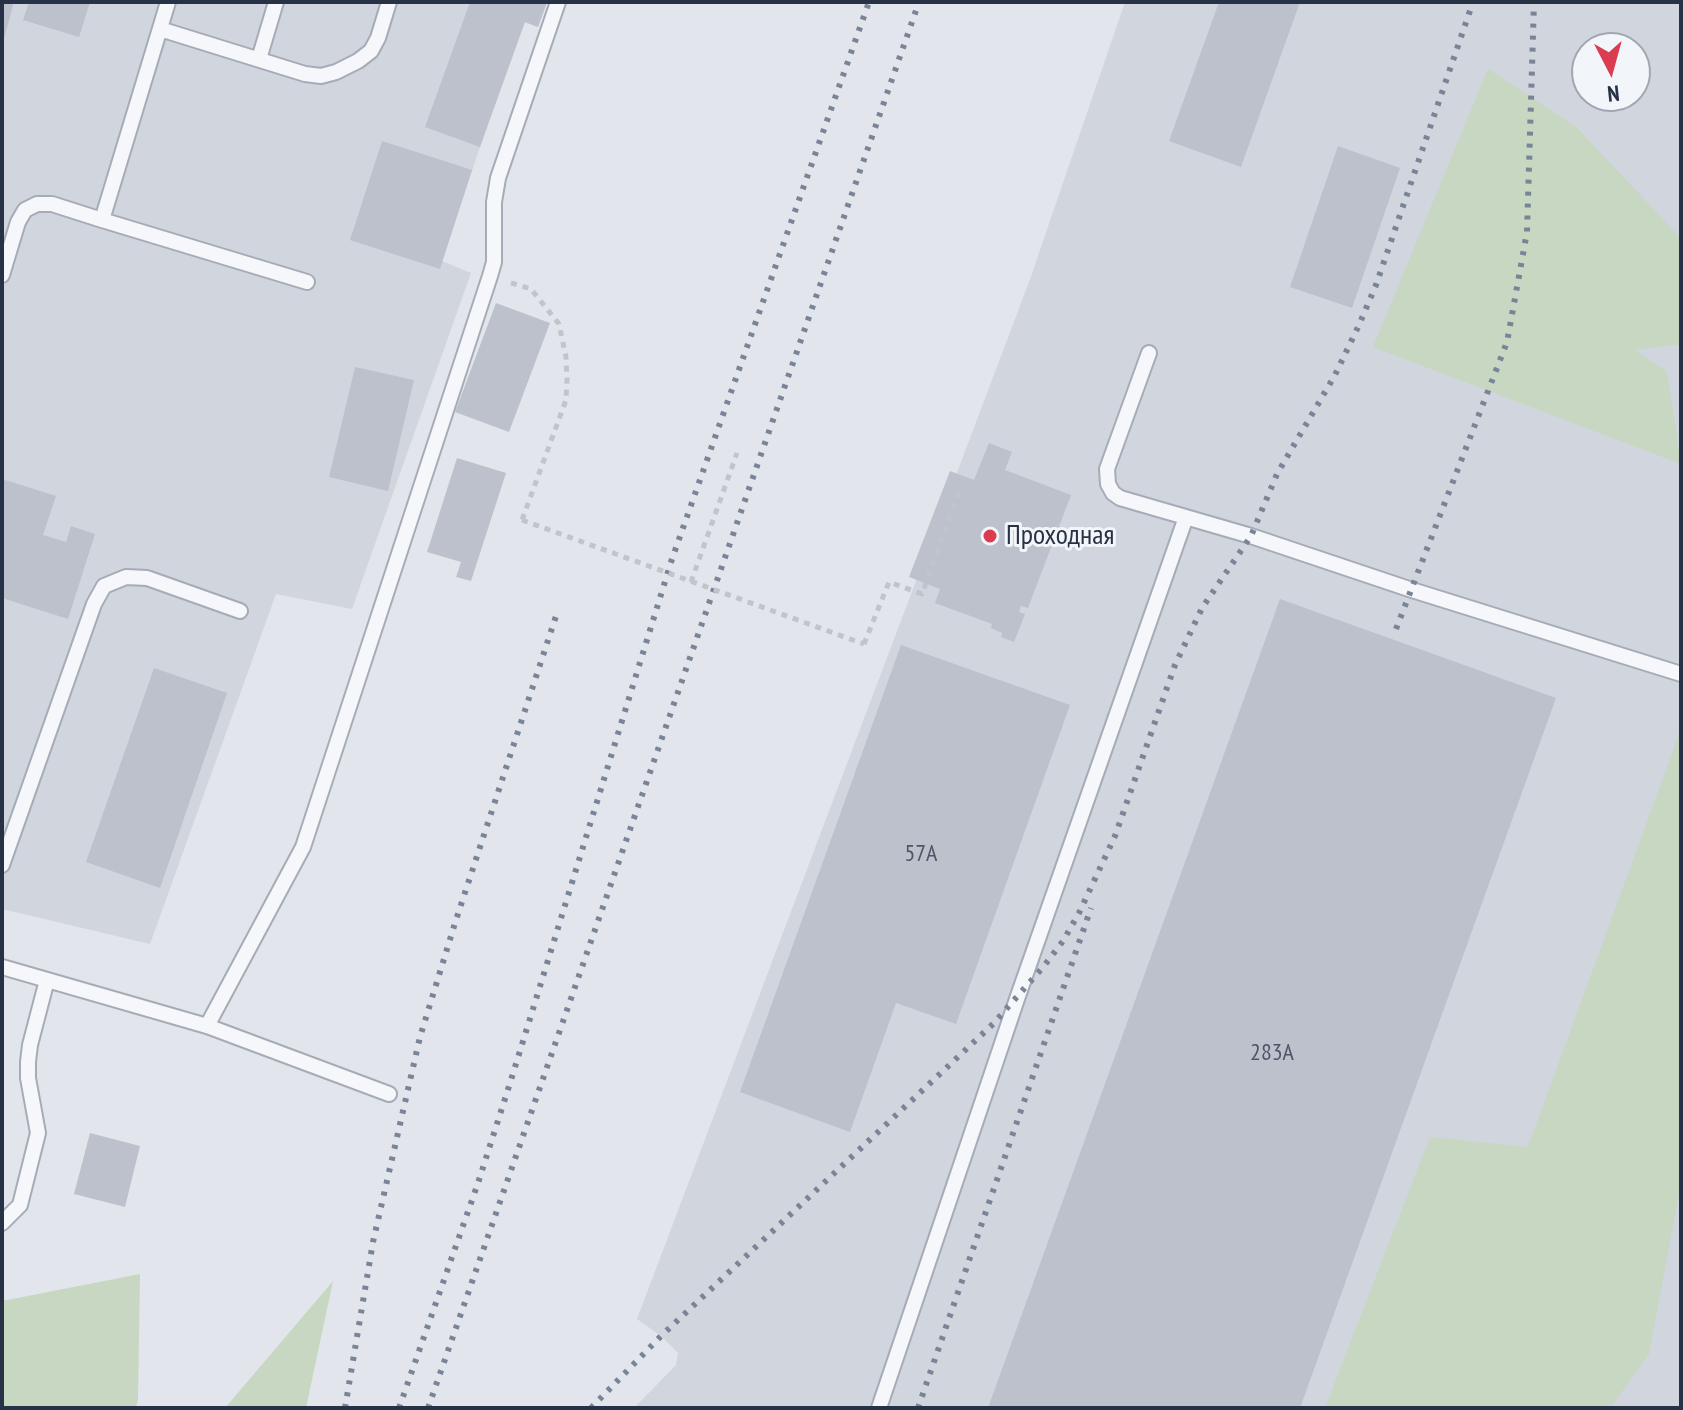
<!DOCTYPE html>
<html>
<head>
<meta charset="utf-8">
<style>
  body { margin:0 }
  #map { position:relative; width:1683px; height:1410px; overflow:hidden; background:#e2e6ec; font-family:"PT Sans Narrow",sans-serif }
  canvas { display:block }
  .frame { position:absolute; inset:0; border:4px solid #283246; pointer-events:none }
  .north { position:absolute; left:1571px; top:32px; width:80px; height:80px; box-sizing:border-box; background:#f2f5f9; border:2px solid #a1a7b1; border-radius:50%; rotate:174deg; font-size:22px; font-weight:700; line-height:32px; text-align:center; color:#283246 }
  .north::after { content:''; display:block; margin:auto; width:28px; height:36px; background:#dc3c4f; clip-path:polygon(50% 0,100% 100%,50% 72%,0 100%) }
</style>
</head>
<body>
<div id="map">
<canvas width="1683" height="1410"></canvas>
<div class="frame"></div>
<div class="north">N</div>
</div>
<script>
const c = document.querySelector('canvas').getContext('2d');
c.lineJoin = 'round';
function fill(path, color) { c.fillStyle = color; c.fill(path, 'evenodd'); }
const shape = rows => new Path2D(rows.map(r => 'M' + r).join(''));
function strokePath(path, color, width, dash) { c.strokeStyle = color; c.lineWidth = width; c.lineCap = dash ? 'butt' : 'round'; c.setLineDash(dash || []); c.stroke(path); }
function label(font, color, halo, rows, align = 'center') {
  c.font = font + ' "PT Sans Narrow",sans-serif'; c.lineWidth = 6; c.setLineDash([]); c.textBaseline = 'middle'; c.strokeStyle = halo; c.fillStyle = color; for (const [text, x, y, turn = 0] of rows) {
    c.save(); c.translate(x, y); c.rotate((+turn || 0) * Math.PI / 180); c.textAlign = isNaN(turn) ? turn : align; if (halo) c.strokeText(text, 0, 0); c.fillText(text, 0, 0); c.restore();
  }
}
const built = shape([
  [2,2,547,2,538,27,524,22,480,147,442,261,471,273,352,609,276,594,150,944,2,909],
  [1125,2,1681,2,1681,1408,634,1408,676,1365,678,1353,661,1336,637,1319,1029,282],
  [1587,48,1635,48,1635,96,1587,96]
]);
const green = shape([
  [1488,69,1576,127,1681,238,1681,344,1635,350,1667,372,1681,464,1373,347],
  [1681,729,1681,1182,1649,1354,1610,1408,1325,1408,1430,1137,1528,1147],
  [140,1274,138,1400,136,1408,2,1408,2,1301],
  [333,1281,306,1408,225,1408]
]);
const building = shape([
  [2,2,14,2,3,42,2,42],
  [29,2,90,2,79,37,23,20],
  [470,2,547,2,538,27,525,22,480,147,425,127],
  [1219,2,1300,2,1241,167,1169,141],
  [382,141,472,170,440,269,350,240],
  [1338,146,1400,168,1352,308,1290,287],
  [496,303,550,323,509,432,455,412],
  [355,367,414,380,388,491,329,477],
  [989,443,1012,452,1005,470,1071,495,1028,608,1021,606,1019,612,1025,614,1014,642,1001,637,1002,633,991,628,992,624,935,603,940,589,909,577,950,471,974,480],
  [457,458,506,473,471,581,456,577,461,562,427,552],
  [2,479,56,496,43,535,66,542,71,526,95,534,68,619,2,598],
  [1280,599,1556,698,1300,1408,988,1408],
  [901,645,1070,705,956,1024,896,1003,850,1132,740,1092],
  [154,668,227,693,160,888,86,862],
  [90,1133,140,1146,125,1207,74,1194]
]);
const path = shape([
  [511,283,531,289,559,324,566,357,567,380,566,400,522,520],
  [691,582,737,453],
  [864,644,889,582,922,594,961,485]
]);
const service = shape([
  [168,2,102,220,307,282],
  [160,29,305,74,321,76,336,72,358,61,371,51,378,38,389,2],
  [259,59,276,2],
  [2,275,18,222,25,210,37,204,52,204,102,220],
  [1149,353,1107,469,1108,484,1113,493,1120,498,1251,536,1412,590,1681,674],
  [2,865,94,604,104,586,126,577,147,578,240,611],
  [2,967,207,1026,389,1094],
  [207,1026,303,847,490,276,494,262,494,202,498,178,558,2],
  [2,1223,20,1205,38,1133,28,1078,28,1062,30,1045,47,980],
  [879,1408,1018,996,1186,517]
]);
const rail = shape([
  [1396,629,1507,342,1527,232,1534,2],
  [345,1408,373,1242,420,1037,455,923,557,613],
  [399,1408,478,1183,511,1080,672,559,869,2],
  [428,1408,919,2],
  [591,1408,661,1336,993,1024,1044,966,1063,941,1079,913,1115,836,1175,665,1202,608,1251,536,1277,474,1335,375,1359,325,1376,285,1473,2],
  [918,1408,1091,908]
]);
const pathBridge = shape([
  [522,520,864,644]
]);
const markers = [
  [990,536,8,"#dc3c4f"]
];
const numberNames = [
  ["57А",921,854],
  ["283А",1272,1053]
];
const poiNames = [
  ["Проходная",1006,536]
];
fill(built, '#d0d5de');
fill(green, '#c7d7c2');
fill(building, '#bcc1cc');
strokePath(service, '#a6acb7', 18);
strokePath(path, '#c0c4cb', 5, [6, 6]);
strokePath(service, '#f6f7fa', 14);
strokePath(rail, '#7a8497', 6, [4, 8]);
strokePath(pathBridge, '#c0c4cb', 5, [6, 6]);
for (const [x, y, r, color] of markers) { const dot = new Path2D(); dot.arc(x, y, r, 0, 2 * Math.PI); c.fillStyle = color; c.fill(dot); strokePath(dot, '#f2f5f9', 3); }
label('24px', '#4d5668', null, numberNames);
label('28px', '#283246', '#f2f5f9', poiNames, 'left');
</script>
</body>
</html>
